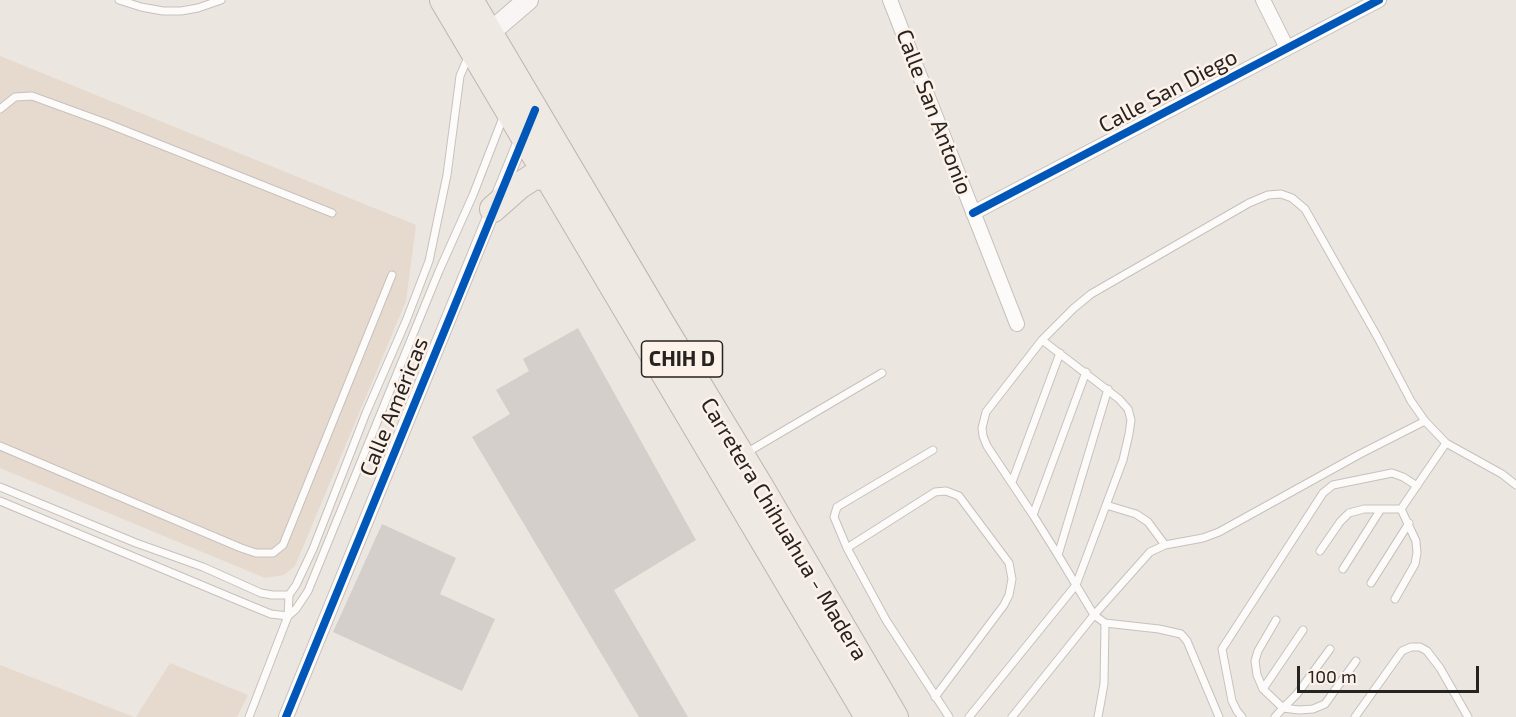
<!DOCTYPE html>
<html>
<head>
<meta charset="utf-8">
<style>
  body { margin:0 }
  #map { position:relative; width:1516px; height:717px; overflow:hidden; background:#ece6e0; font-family:"Exo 2",sans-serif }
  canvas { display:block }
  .scale { position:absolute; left:1297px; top:666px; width:182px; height:27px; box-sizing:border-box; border:3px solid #272320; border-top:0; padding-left:8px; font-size:18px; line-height:21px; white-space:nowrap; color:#272320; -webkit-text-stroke:4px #fdf2e9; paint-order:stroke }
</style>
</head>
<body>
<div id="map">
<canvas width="1516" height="717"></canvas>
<div class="scale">100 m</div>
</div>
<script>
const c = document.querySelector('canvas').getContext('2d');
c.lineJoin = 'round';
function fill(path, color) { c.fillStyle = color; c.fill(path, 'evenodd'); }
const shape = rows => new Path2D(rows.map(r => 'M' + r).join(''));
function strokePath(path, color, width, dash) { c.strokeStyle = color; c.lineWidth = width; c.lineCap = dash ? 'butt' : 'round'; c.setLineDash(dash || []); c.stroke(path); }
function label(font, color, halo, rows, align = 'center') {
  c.font = font + ' "Exo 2",sans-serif'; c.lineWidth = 5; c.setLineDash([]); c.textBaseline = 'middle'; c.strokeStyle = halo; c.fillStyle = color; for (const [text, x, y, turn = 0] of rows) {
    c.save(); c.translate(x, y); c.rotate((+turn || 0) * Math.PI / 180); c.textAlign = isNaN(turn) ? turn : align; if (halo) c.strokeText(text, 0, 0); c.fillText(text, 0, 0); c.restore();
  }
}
const built = shape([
  [0,56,416,225,406,301,295,566,284,575,265,578,0,468],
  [170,663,248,695,237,717,136,717],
  [0,665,134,717,0,717]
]);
const building = shape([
  [578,328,696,540,614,590,688,717,639,717,472,437,510,414,496,390,529,371,523,359],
  [382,524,456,558,440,594,495,619,462,691,333,632]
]);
const lane = shape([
  [119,0,141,7,163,11,181,11,198,8,221,0],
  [0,109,15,97,32,96,106,123,332,213],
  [1042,340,1074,308,1091,294,1249,203,1268,195,1281,194,1292,198,1305,209,1378,338,1411,401,1425,421],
  [0,446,241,548,256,553,273,553,283,545,392,275],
  [933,450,837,507,834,517,847,548,886,620,949,717],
  [746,453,882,373],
  [1012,482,1060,353],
  [0,487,136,543,203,567,261,593,272,595,289,595,296,585,313,549,366,413,406,321,429,261,447,175,460,76,469,55],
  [0,501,249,605,271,614,288,616,296,609,308,591,439,271,473,195,504,115],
  [1106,505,1136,514,1148,522,1165,545],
  [1033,515,1086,372],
  [847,548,935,492,946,491,959,496,1009,563,1012,579,1009,595,1004,605,935,697],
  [1320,551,1340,522,1349,513,1364,509,1401,509,1446,443],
  [1058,555,1108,389],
  [1343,569,1381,509],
  [1371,583,1409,523],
  [1395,599,1415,564,1417,553,1416,541,1401,509],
  [1330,649,1297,694,1283,708,1299,710,1313,709,1325,704,1356,661],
  [1263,689,1303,630],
  [249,717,288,616,289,595],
  [969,717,1076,585,1123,460,1129,434,1131,420,1128,409,1119,399,1042,340,986,412,982,428,983,436,987,446,1033,515,1058,555,1094,615,1012,717],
  [1098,717,1104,684,1105,623],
  [1219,717,1187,641,1181,634,1159,629,1105,623,1094,615,1150,552,1165,545,1203,538,1219,532,1360,454,1425,421,1446,443,1502,474,1516,485],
  [1242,717,1237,711,1232,701,1222,649,1323,493,1333,485,1392,473,1403,477,1417,486],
  [1275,717,1283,708,1263,689,1257,675,1255,661,1258,651,1276,620],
  [1355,717,1402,651,1411,647,1420,647,1427,651,1440,668,1468,717]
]);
const street = shape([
  [890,0,1017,324],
  [1263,0,1287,48],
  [973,213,1379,0],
  [286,717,524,134]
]);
const secondary = shape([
  [479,42,528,0]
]);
const highway = shape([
  [443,0,868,717],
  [470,0,663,326,760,486,895,717],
  [493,209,519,186,533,177,548,176]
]);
const cycleway = shape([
  [973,213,1379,0],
  [286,717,535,110]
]);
const shields = [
  [682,359,81]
];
const shieldNames = [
  ["CHIH D",682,359]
];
const streetNames = [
  ["Calle San Diego",1168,91,-28],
  ["Calle San Antonio",934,112,69],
  ["Calle Américas",394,407,-68],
  ["Carretera Chihuahua - Madera",784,529,59]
];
fill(built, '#e6dacf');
fill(building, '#d4cfcb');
strokePath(lane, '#c6c1bd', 9);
strokePath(street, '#c6c1bd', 16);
strokePath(secondary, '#c6c1bd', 22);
strokePath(highway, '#bfb6ad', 28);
strokePath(lane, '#fcfbfa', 7);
strokePath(street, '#fcfbfa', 14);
strokePath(secondary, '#f8f5f4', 20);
strokePath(highway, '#efe9e3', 26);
strokePath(cycleway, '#0057b8', 8);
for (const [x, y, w] of shields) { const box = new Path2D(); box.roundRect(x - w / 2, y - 18, w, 36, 4.5); c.fillStyle = '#fdf2e9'; c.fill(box); strokePath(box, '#272320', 1.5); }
label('bold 21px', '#272320', null, shieldNames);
label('22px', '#272320', '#fdf2e9', streetNames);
</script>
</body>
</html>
